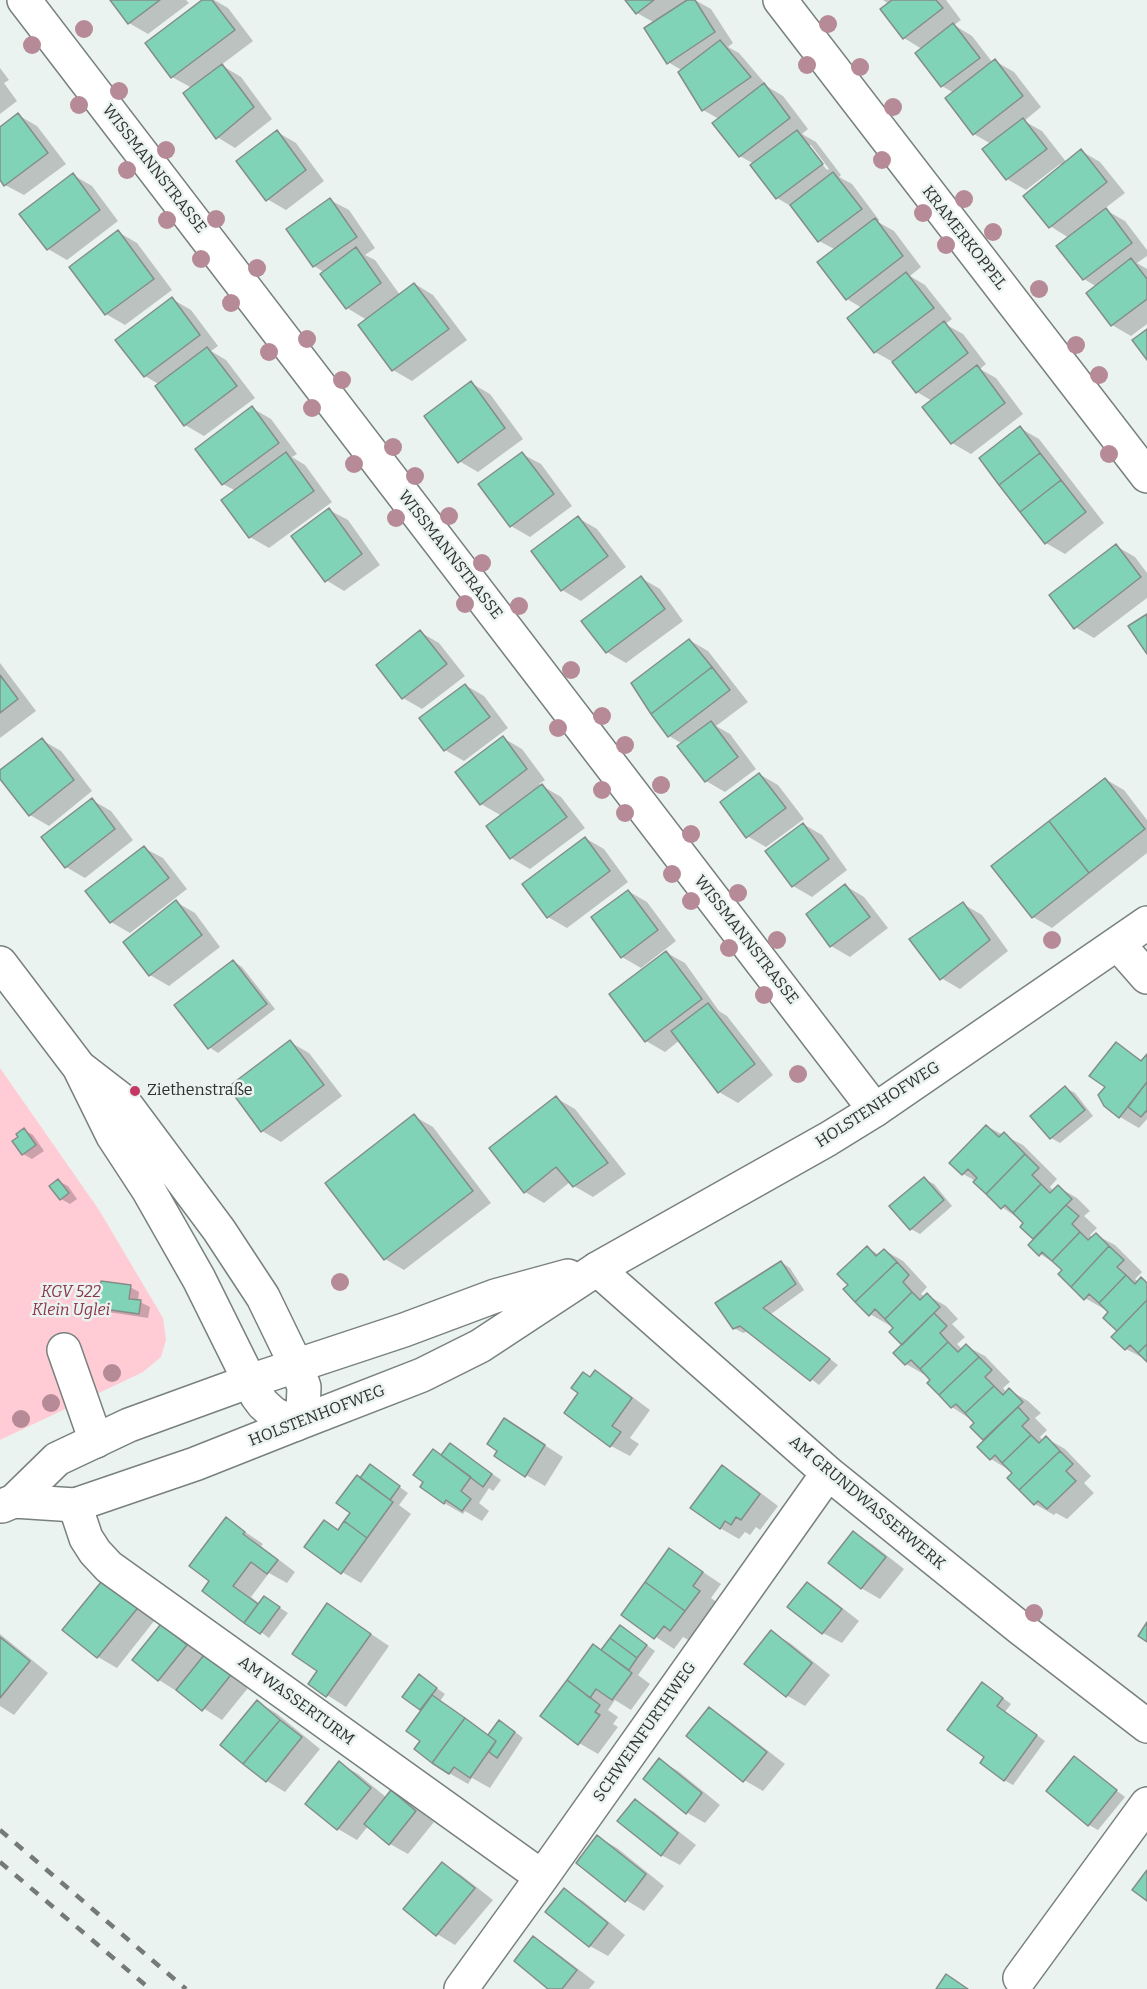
<!DOCTYPE html>
<html>
<head>
<meta charset="utf-8">
<style>
  body { margin:0 }
  canvas { display:block; background:#eaf3ef }
</style>
</head>
<body>
<canvas width="1147" height="1989"></canvas>
<script>
const c = document.querySelector('canvas').getContext('2d');
c.lineJoin = 'round';
function fill(path, color) { c.fillStyle = color; c.fill(path, 'evenodd'); }
const shape = rows => new Path2D(rows.map(r => 'M' + r).join(''));
function strokePath(path, color, width, dash) { c.strokeStyle = color; c.lineWidth = width; c.lineCap = dash ? 'butt' : 'round'; c.setLineDash(dash || []); c.stroke(path); }
function label(font, color, halo, rows, align = 'center') {
  c.font = font + ' Bitter,serif'; c.lineWidth = 5; c.setLineDash([]); c.textBaseline = 'middle'; c.strokeStyle = halo; c.fillStyle = color; for (const [text, x, y, turn = 0] of rows) {
    c.save(); c.translate(x, y); c.rotate((+turn || 0) * Math.PI / 180); c.textAlign = isNaN(turn) ? turn : align; if (halo) c.strokeText(text, 0, 0); c.fillText(text, 0, 0); c.restore();
  }
}
const green = shape([
  [0,1068,99,1210,163,1318,166,1340,161,1357,143,1372,0,1440]
]);
const shadow = shape([
  [112,0,186,0,189,3,148,34,129,23],
  [205,0,214,0,228,8,253,41,221,65,241,77,272,119,235,148,217,137,192,88,172,77],
  [627,0,695,0,711,9,733,43,728,47,739,53,768,87,783,96,808,129,802,134,816,142,841,175,839,177,852,184,879,220,878,222,894,231,921,267,910,276,925,285,952,319,945,324,963,334,986,364,980,369,996,378,1023,414,971,454,952,443,932,401,917,392,895,363,875,352,862,308,847,299,836,250,819,241,794,208,777,198,752,165,754,164,740,156,719,119,703,110,680,73,683,71,668,62,655,23,637,13],
  [807,145,811,145,829,169,827,170],
  [883,0,946,0,961,20,954,25,972,36,993,63,995,61,1014,72,1041,107,1024,121,1042,131,1067,163,1081,151,1100,162,1125,193,1104,209,1125,221,1147,250,1147,256,1137,263,1147,269,1147,324,1131,336,1112,325,1088,293,1097,287,1084,279,1069,238,1050,226,1062,167,1060,164,1026,190,1007,179,984,149,991,144,974,134,954,93,942,86,917,53,922,49,904,38,889,4],
  [0,68,9,80,4,83,17,101,0,114],
  [18,115,37,126,66,164,24,195,5,185,0,178,0,129],
  [277,132,296,143,324,181,286,210,267,199],
  [73,175,92,186,118,221,67,260,48,249],
  [330,200,349,210,375,248,365,255,375,260,400,295,415,284,433,295,467,340,412,381,393,370,367,320,347,308,325,273,314,266],
  [118,232,137,243,172,290,125,325,106,314,71,267],
  [172,299,191,310,218,346,211,351,226,360,255,398,204,436,185,425,160,385,145,376],
  [471,383,490,394,523,439,478,472,459,461],
  [252,408,271,419,297,454,292,457,305,465,332,502,269,548,250,537,236,491,223,484],
  [1020,428,1039,439,1104,523,1065,554,1046,543],
  [522,454,541,464,572,506,530,537,511,526],
  [329,510,348,520,380,565,344,591,326,580],
  [578,518,597,529,626,567,581,601,562,590,533,551],
  [1116,546,1135,557,1147,573,1147,598,1094,638,1075,627],
  [641,578,660,589,683,621,626,663,607,652],
  [420,632,439,643,465,676,422,709,403,698,378,665],
  [689,640,708,651,748,702,716,726,730,734,756,769,725,792,706,781,683,744,669,736],
  [0,663,36,711,0,738],
  [465,685,484,696,508,728,464,761,445,750,421,718],
  [503,738,522,749,545,780,539,784,561,797,585,828,530,869,511,858,502,816,481,804],
  [42,740,61,751,92,791,49,826,30,815,0,776,0,772],
  [759,774,778,785,804,819,766,847,747,836],
  [1105,779,1124,790,1147,820,1147,853,1052,928,1033,917],
  [92,800,111,811,133,840,85,878,66,867,44,838],
  [803,824,822,835,847,870,812,897,793,886],
  [585,838,604,849,628,882,567,928,548,917],
  [144,848,163,858,187,889,130,933,111,922,87,892],
  [846,886,864,897,888,928,850,957,831,946,808,914],
  [628,891,647,902,676,941,641,968,622,957],
  [176,902,195,913,220,947,169,986,150,975,125,942],
  [963,904,982,915,1008,951,960,989,941,978],
  [667,953,685,963,719,1011,727,1016,773,1075,738,1103,719,1092,680,1040,665,1052,646,1041],
  [233,961,242,967,275,1009,218,1053,209,1047],
  [290,1042,309,1053,342,1096,281,1142,262,1131,230,1088],
  [1116,1043,1143,1061,1147,1056,1147,1119,1139,1128,1120,1117,1107,1087],
  [1066,1088,1075,1093,1093,1116,1060,1143,1051,1138,1033,1116],
  [556,1098,575,1109,626,1174,593,1197,574,1186,570,1182,544,1203,525,1192],
  [414,1116,433,1127,491,1203,404,1270,385,1259,327,1183],
  [986,1126,1023,1145,1057,1179,1050,1187,1054,1191,1058,1187,1077,1198,1090,1211,1084,1216,1097,1228,1090,1235,1092,1238,1096,1235,1115,1245,1142,1272,1135,1279,1139,1282,1142,1279,1147,1282,1147,1360,1126,1349,1114,1337,1119,1331,1110,1312,1105,1307,1104,1309,1085,1298,1059,1266,1040,1254,1035,1239,1022,1227,1025,1223,1002,1207,974,1180,963,1174],
  [24,1130,33,1135,44,1151,32,1159,23,1154,20,1137],
  [924,1179,934,1184,952,1206,920,1234,911,1229],
  [58,1181,68,1186,77,1199,70,1204,61,1199],
  [867,1247,879,1255,884,1250,903,1261,927,1287,921,1294,925,1297,927,1295,946,1306,958,1319,952,1324,965,1337,957,1344,962,1349,966,1346,985,1356,1010,1382,1003,1388,1007,1393,1009,1390,1028,1401,1041,1413,1035,1418,1047,1430,1040,1437,1043,1441,1046,1438,1065,1449,1091,1476,1084,1483,1094,1493,1067,1519,1056,1513,1054,1515,1035,1504,1014,1473,991,1459,985,1440,972,1427,976,1423,952,1407,929,1383,932,1380,926,1374,925,1375,906,1364,904,1345,895,1328,891,1323,889,1325,870,1314,850,1286],
  [781,1262,790,1268,804,1290,771,1314,838,1365,819,1385,749,1331,743,1333,734,1328],
  [130,1287,139,1292,138,1301,150,1307,148,1318,108,1312,99,1307],
  [595,1372,614,1383,650,1410,630,1438,639,1444,630,1456,611,1446,566,1413],
  [523,1431,563,1457,545,1486,526,1475],
  [459,1450,501,1480,493,1491,489,1488,479,1503,489,1511,482,1521,465,1511,463,1514,444,1503,442,1456],
  [722,1467,741,1478,778,1506,760,1530,756,1527,750,1535,745,1532,739,1539,720,1528],
  [379,1472,408,1493,399,1505,411,1514,361,1583,342,1572,325,1522,339,1530,352,1513,360,1479],
  [226,1519,263,1544,261,1546,295,1572,287,1583,269,1573,251,1597,260,1604,265,1598,288,1613,269,1638,204,1590,211,1580],
  [853,1533,872,1544,904,1569,880,1599,861,1588],
  [670,1550,721,1584,711,1598,718,1603,690,1641,683,1637,674,1649,623,1615],
  [106,1578,158,1616,117,1668,98,1657],
  [807,1584,826,1595,859,1621,842,1643,823,1633],
  [328,1605,389,1646,346,1707,310,1684,319,1671],
  [161,1626,180,1636,205,1656,252,1683,222,1720,159,1680],
  [621,1627,655,1651,638,1675,650,1684,631,1710,615,1700,608,1710,618,1717,613,1724,618,1727,598,1754,579,1743,542,1716,602,1651],
  [771,1632,790,1643,830,1675,805,1706,786,1695],
  [0,1634,48,1673,14,1715,0,1706],
  [428,1682,445,1694,440,1701,490,1736,509,1727,523,1738,490,1788,472,1778,468,1784,449,1773,422,1741,423,1710,404,1697],
  [991,1689,1011,1704,1005,1712,1045,1741,1013,1785,1004,1780,986,1757],
  [257,1702,276,1713,320,1749,285,1792,267,1781],
  [709,1709,728,1720,785,1764,763,1791,744,1780],
  [1074,1758,1125,1797,1098,1830,1089,1825],
  [659,1760,678,1771,720,1805,705,1823,686,1812],
  [339,1763,358,1774,387,1798,392,1792,410,1803,434,1822,408,1854,390,1844,368,1826,357,1840,338,1829,307,1804],
  [635,1801,654,1812,696,1845,680,1865,661,1855],
  [598,1837,617,1848,664,1886,644,1911,626,1900],
  [442,1864,461,1875,493,1900,455,1945,437,1934],
  [564,1890,583,1901,625,1935,608,1956,590,1946],
  [534,1938,552,1949,595,1982,589,1989,551,1989]
]);
const building = shape([
  [110,0,160,0,128,24,110,0],
  [202,0,212,0,235,30,171,78,145,43,202,0],
  [625,0,654,0,636,14,625,0],
  [687,0,695,0,715,32,667,64,644,28,687,0],
  [892,0,936,0,943,8,903,39,880,9,892,0],
  [953,23,980,58,941,87,915,53,953,23],
  [720,40,751,77,702,111,678,72,720,40],
  [995,59,1023,96,973,135,945,98,995,59],
  [222,64,254,107,216,139,183,93,222,64],
  [764,83,790,118,739,157,712,123,764,83],
  [18,113,48,153,4,186,0,180,0,127,18,113],
  [1023,118,1047,149,1006,180,982,149,1023,118],
  [277,130,306,170,266,201,236,161,277,130],
  [797,130,823,164,776,199,750,165,797,130],
  [1081,149,1107,182,1049,228,1023,196,1081,149],
  [833,172,862,209,818,242,790,205,833,172],
  [73,173,100,210,47,250,19,214,73,173],
  [330,198,357,237,313,267,286,229,330,198],
  [1106,208,1132,243,1083,280,1056,246,1106,208],
  [875,218,903,256,846,300,817,262,875,218],
  [118,230,154,279,105,315,69,267,118,230],
  [356,247,381,283,346,309,320,274,356,247],
  [1131,258,1147,279,1147,299,1111,326,1086,293,1131,258],
  [906,272,934,308,874,353,847,318,906,272],
  [414,283,449,329,392,371,358,325,414,283],
  [172,297,200,335,144,377,115,340,172,297],
  [944,321,968,353,916,393,892,362,944,321],
  [1147,329,1147,360,1132,340,1147,329],
  [207,347,237,386,184,426,155,386,207,347],
  [977,365,1005,403,951,444,922,407,977,365],
  [471,381,505,428,458,463,424,416,471,381],
  [252,406,279,443,222,485,195,449,252,406],
  [1020,426,1040,453,999,485,979,458,1020,426],
  [286,452,314,491,249,538,221,500,286,452],
  [522,452,554,494,510,527,478,484,522,452],
  [1040,453,1061,480,1020,512,999,485,1040,453],
  [1061,480,1086,512,1045,544,1020,512,1061,480],
  [329,508,362,554,325,582,291,536,329,508],
  [578,516,608,556,561,591,531,551,578,516],
  [1116,544,1141,577,1074,629,1049,595,1116,544],
  [641,576,665,609,606,653,581,621,641,576],
  [1147,614,1147,654,1128,626,1147,614],
  [420,630,447,664,402,699,376,665,420,630],
  [689,639,712,667,651,714,631,683,689,639],
  [712,667,730,690,668,737,651,714,712,667],
  [0,675,18,699,0,713,0,675],
  [465,684,490,717,444,751,419,718,465,684],
  [711,721,738,757,705,782,677,746,711,721],
  [503,736,527,769,480,805,455,772,503,736],
  [42,738,74,780,29,816,0,779,0,770,42,738],
  [759,773,786,808,746,838,720,802,759,773],
  [1105,778,1145,829,1089,873,1049,821,1105,778],
  [542,784,567,817,510,859,486,826,542,784],
  [92,798,115,829,65,868,41,837,92,798],
  [1049,821,1089,873,1032,918,991,866,1049,821],
  [803,823,829,859,792,887,765,851,803,823],
  [585,837,610,871,547,918,522,884,585,837],
  [144,846,169,878,110,923,85,891,144,846],
  [845,884,870,917,830,947,806,914,845,884],
  [628,890,658,930,621,958,591,917,628,890],
  [176,900,202,935,149,976,123,942,176,900],
  [963,902,990,940,940,980,909,939,963,902],
  [666,951,702,999,645,1042,609,994,666,951],
  [233,960,267,1004,208,1049,174,1005,233,960],
  [708,1003,755,1064,718,1093,671,1031,708,1003],
  [290,1040,324,1085,261,1132,228,1087,290,1040],
  [1116,1042,1141,1061,1147,1054,1147,1082,1119,1118,1104,1106,1098,1095,1105,1087,1089,1076,1116,1042],
  [1147,1082,1147,1112,1146,1111,1141,1117,1128,1107,1147,1082],
  [1065,1086,1085,1110,1050,1139,1030,1116,1065,1086],
  [556,1096,608,1163,573,1187,556,1167,524,1193,489,1148,556,1096],
  [414,1114,473,1191,384,1260,325,1183,414,1114],
  [986,1125,999,1137,1004,1132,1025,1154,986,1194,973,1182,977,1178,968,1169,962,1175,949,1163,986,1125],
  [24,1128,36,1145,22,1155,12,1141,18,1137,16,1134,24,1128],
  [1025,1154,1039,1168,1032,1175,1041,1184,1013,1213,1005,1205,1001,1209,986,1194,1025,1154],
  [924,1177,944,1200,910,1230,889,1206,924,1177],
  [58,1179,69,1193,60,1200,49,1186,58,1179],
  [1041,1184,1050,1193,1058,1185,1072,1199,1033,1239,1020,1227,1023,1223,1013,1213,1041,1184],
  [1066,1205,1079,1216,1072,1224,1080,1232,1052,1261,1042,1252,1039,1256,1028,1245,1066,1205],
  [1080,1232,1088,1240,1096,1233,1109,1246,1071,1287,1058,1274,1062,1270,1052,1261,1080,1232],
  [867,1246,876,1256,884,1249,897,1262,855,1302,843,1289,848,1285,837,1274,867,1246],
  [1109,1246,1124,1260,1117,1267,1126,1275,1099,1303,1089,1294,1084,1300,1071,1287,1109,1246],
  [781,1261,796,1284,763,1308,830,1359,810,1381,740,1326,733,1329,715,1303,781,1261],
  [897,1262,909,1275,903,1282,912,1292,885,1319,875,1309,869,1316,855,1302,897,1262],
  [1126,1275,1135,1284,1141,1277,1147,1283,1147,1300,1117,1331,1103,1318,1108,1312,1099,1303,1126,1275],
  [101,1281,131,1285,129,1299,141,1300,139,1314,97,1308,101,1281],
  [912,1292,920,1300,927,1293,940,1307,902,1345,889,1332,893,1328,885,1319,912,1292],
  [1147,1300,1147,1344,1138,1353,1130,1345,1125,1350,1111,1337,1147,1300],
  [934,1313,947,1326,940,1333,948,1342,920,1369,911,1360,905,1365,893,1353,934,1313],
  [948,1342,958,1352,966,1344,979,1357,939,1395,927,1383,930,1380,920,1369,948,1342],
  [1147,1344,1147,1362,1138,1353,1147,1344],
  [979,1357,992,1370,985,1377,994,1386,965,1413,956,1404,951,1408,939,1395,979,1357],
  [595,1370,632,1398,612,1426,621,1432,610,1447,564,1413,578,1393,571,1388,583,1372,590,1377,595,1370],
  [994,1386,1003,1395,1009,1388,1023,1402,983,1440,970,1427,974,1423,965,1413,994,1386],
  [1018,1407,1029,1419,1022,1426,1031,1435,1002,1463,995,1455,990,1460,977,1447,1018,1407],
  [504,1418,545,1445,525,1477,494,1456,497,1451,487,1444,504,1418],
  [1031,1435,1039,1443,1046,1436,1060,1451,1019,1490,1007,1478,1012,1473,1002,1463,1031,1435],
  [450,1443,492,1474,483,1487,441,1455,450,1443],
  [433,1449,471,1477,461,1491,471,1499,462,1511,446,1500,444,1504,420,1487,423,1482,413,1475,433,1449],
  [1060,1451,1073,1464,1066,1471,1076,1481,1047,1509,1038,1501,1034,1505,1019,1490,1060,1451],
  [370,1464,400,1486,390,1500,360,1478,370,1464],
  [722,1465,760,1494,741,1520,736,1517,731,1525,725,1521,720,1529,690,1508,722,1465],
  [357,1475,393,1502,367,1538,344,1521,350,1513,336,1503,357,1475],
  [226,1517,245,1532,243,1534,278,1560,267,1574,251,1562,233,1586,258,1604,244,1623,202,1591,209,1581,189,1566,226,1517],
  [324,1520,338,1530,344,1521,367,1538,341,1574,304,1547,324,1520],
  [853,1531,886,1557,861,1589,828,1563,853,1531],
  [669,1548,703,1572,693,1586,700,1591,685,1611,645,1582,669,1548],
  [106,1576,141,1604,97,1658,62,1630,106,1576],
  [645,1582,685,1611,670,1631,664,1626,654,1639,621,1615,645,1582],
  [807,1582,842,1609,822,1634,787,1607,807,1582],
  [264,1596,280,1607,260,1634,244,1623,264,1596],
  [327,1603,371,1634,326,1697,308,1684,317,1671,292,1654,327,1603],
  [1147,1622,1147,1642,1138,1636,1147,1622],
  [161,1624,187,1645,158,1681,132,1660,161,1624],
  [620,1625,647,1645,637,1658,610,1638,620,1625],
  [771,1630,812,1663,786,1697,744,1664,771,1630],
  [0,1637,30,1661,0,1698,0,1637],
  [610,1638,637,1658,629,1670,601,1650,610,1638],
  [593,1644,632,1673,612,1700,596,1689,590,1698,567,1680,593,1644],
  [208,1650,234,1671,202,1711,176,1690,208,1650],
  [419,1674,437,1688,420,1710,402,1697,419,1674],
  [567,1680,600,1705,595,1712,600,1715,578,1745,540,1716,567,1680],
  [982,1682,1003,1698,997,1706,1037,1735,1004,1781,980,1763,984,1757,947,1730,982,1682],
  [432,1695,465,1718,432,1763,414,1749,420,1741,406,1731,432,1695],
  [257,1700,280,1720,243,1764,220,1745,257,1700],
  [709,1707,767,1752,743,1782,686,1736,709,1707],
  [465,1718,496,1741,470,1778,454,1767,449,1774,432,1763,465,1718],
  [280,1720,302,1737,266,1782,243,1764,280,1720],
  [499,1720,515,1732,497,1758,489,1752,496,1741,488,1735,499,1720],
  [1074,1756,1117,1790,1088,1826,1046,1791,1074,1756],
  [659,1758,702,1793,686,1814,643,1779,659,1758],
  [339,1761,371,1788,337,1830,305,1804,339,1761],
  [391,1790,416,1811,389,1845,364,1824,391,1790],
  [635,1799,678,1833,661,1856,617,1821,635,1799],
  [597,1835,646,1874,625,1902,576,1863,597,1835],
  [442,1862,475,1888,436,1936,403,1909,442,1862],
  [1147,1870,1147,1901,1132,1890,1147,1870],
  [564,1888,608,1923,589,1947,545,1912,564,1888],
  [533,1936,577,1970,562,1989,548,1989,514,1961,533,1936],
  [946,1974,968,1989,936,1989,946,1974]
]);
const minor = shape([
  [24,0,875,1110],
  [780,0,1147,476],
  [1118,944,1147,977],
  [0,963,79,1067,113,1136,149,1191,199,1279,257,1396,263,1404,274,1414,296,1424,303,1411,304,1387,296,1365,263,1297,219,1230,123,1101,79,1067],
  [597,1269,828,1473,1020,1628,1147,1726],
  [64,1350,96,1441],
  [75,1505,86,1538,95,1552,109,1567,542,1877],
  [1020,1978,1147,1804],
  [461,1989,542,1877,828,1473]
]);
const major = shape([
  [14,1501,75,1505,195,1464,296,1424,422,1375,480,1346,597,1269,828,1139,875,1110,1147,923],
  [2,1506,14,1501,57,1459,129,1425,250,1381,404,1330,495,1296,568,1276]
]);
const rail = shape([
  [0,1830,186,1989],
  [0,1862,150,1989]
]);
const trees = [
  [828,24],
  [84,29],
  [32,45],
  [807,65],
  [860,67],
  [119,91],
  [79,105],
  [893,107],
  [166,150],
  [882,160],
  [127,170],
  [964,199],
  [923,213],
  [216,219],
  [167,220],
  [993,232],
  [946,245],
  [201,259],
  [257,268],
  [1039,289],
  [231,303],
  [307,339],
  [1076,345],
  [269,352],
  [1099,375],
  [342,380],
  [312,408],
  [393,447],
  [1109,454],
  [354,464],
  [415,476],
  [449,516],
  [396,518],
  [482,563],
  [465,604],
  [519,606],
  [571,670],
  [602,716],
  [558,728],
  [625,745],
  [661,785],
  [602,790],
  [625,813],
  [691,834],
  [672,874],
  [738,893],
  [691,901],
  [777,940],
  [1052,940],
  [729,948],
  [764,995],
  [798,1074],
  [340,1282],
  [112,1373],
  [51,1403],
  [21,1419],
  [1034,1613]
];
const markers = [
  [135,1091,6,"#c53866"]
];
const streetNames = [
  ["WISSMANNSTRASSE",154,169,52],
  ["KRAMERKOPPEL",964,238,52],
  ["WISSMANNSTRASSE",450,555,52],
  ["WISSMANNSTRASSE",746,940,52],
  ["HOLSTENHOFWEG",878,1105,-33],
  ["HOLSTENHOFWEG",317,1416,-21],
  ["AM GRUNDWASSERWERK",867,1503,40],
  ["AM WASSERTURM",296,1701,36],
  ["SCHWEINFURTHWEG",645,1732,-55]
];
const poiNames = [
  ["Ziethenstraße",147,1091]
];
const parkNames = [
  ["KGV 522",71,1293],
  ["Klein Uglei",71,1311]
];
fill(green, '#ffcbd5');
fill(shadow, '#0003');
fill(building, '#81d3b7');
strokePath(building, '#848d8a', 1.5);
strokePath(minor, '#78817d', 36);
strokePath(major, '#78817d', 36);
strokePath(minor, '#fff', 33);
strokePath(major, '#fff', 33);
strokePath(rail, '#747a78', 4.5, [10, 10]);
c.fillStyle = '#b68a96';
for (const [x, y] of trees) { c.beginPath(); c.arc(x, y, 9, 0, 2 * Math.PI); c.fill(); }
for (const [x, y, r, color] of markers) { const dot = new Path2D(); dot.arc(x, y, r, 0, 2 * Math.PI); c.fillStyle = color; c.fill(dot); strokePath(dot, '#eaf3ef', 2); }
label('16px', '#2e3231', '#eaf3ef', streetNames);
label('16px', '#2e3231', '#eaf3ef', poiNames, 'left');
label('italic 16px', '#8c354e', '#eaf3ef', parkNames);
</script>
</body>
</html>
